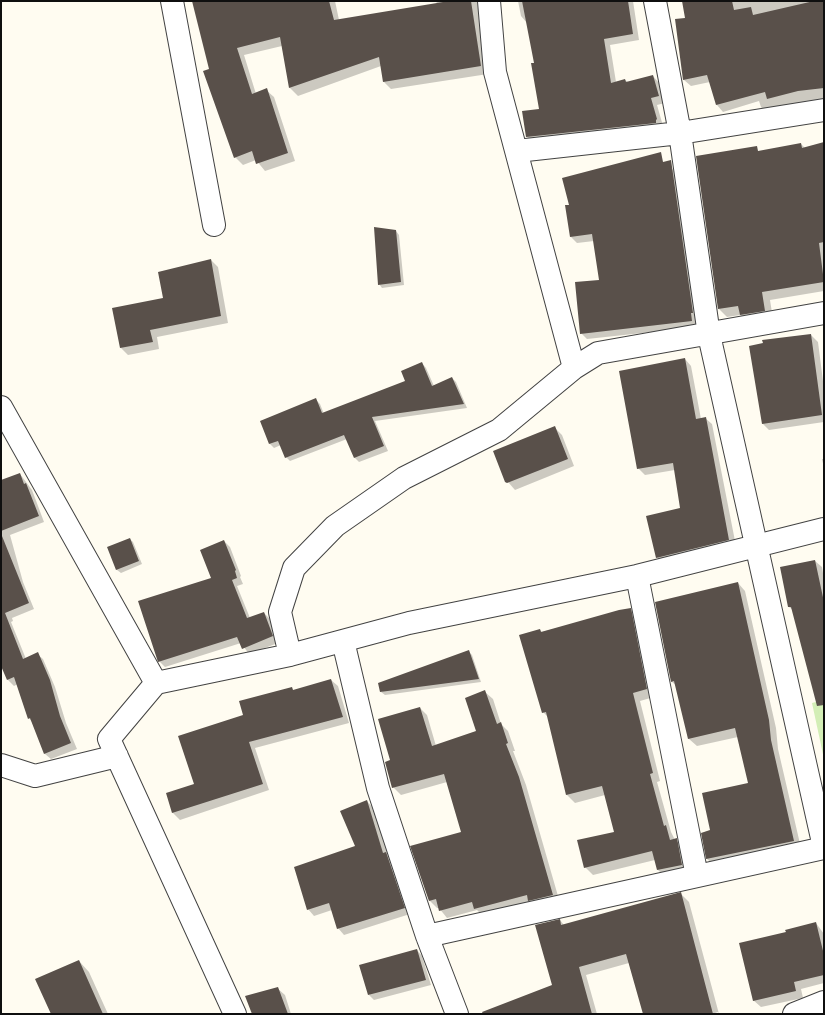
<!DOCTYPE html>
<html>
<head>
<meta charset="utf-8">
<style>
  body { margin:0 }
  #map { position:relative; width:825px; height:1015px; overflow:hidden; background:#fffcf1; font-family:"IBM Plex Serif",serif }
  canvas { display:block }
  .frame { position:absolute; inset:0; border:2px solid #0f0f0f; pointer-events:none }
</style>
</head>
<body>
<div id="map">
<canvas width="825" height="1015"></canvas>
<div class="frame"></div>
</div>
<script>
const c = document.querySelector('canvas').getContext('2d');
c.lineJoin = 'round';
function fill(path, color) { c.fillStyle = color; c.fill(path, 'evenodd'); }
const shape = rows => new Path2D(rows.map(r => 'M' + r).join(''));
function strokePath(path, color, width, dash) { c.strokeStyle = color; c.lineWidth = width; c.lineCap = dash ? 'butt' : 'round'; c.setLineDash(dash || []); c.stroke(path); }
const green = shape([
  [824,700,824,759,812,703]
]);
const shadow = shape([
  [198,1,335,1,339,20,437,4,436,1,477,1,488,74,391,89,384,82,381,66,298,96,290,88,282,46,244,55,256,94,266,90,274,97,295,161,265,171,256,160,243,165,235,157,210,69],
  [518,1,633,1,639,40,610,45,616,82,625,80,628,82,653,76,659,83,665,103,657,105,663,126,534,144,527,137,523,112,540,110,535,63,527,23,521,16],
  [683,1,810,1,811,2,824,1,824,100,768,114,761,107,759,101,723,112,717,105,710,82,691,86,684,80,677,20,687,19],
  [824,143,824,291,770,300,773,319,749,323,740,315,727,317,719,309,801,144,805,148],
  [672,169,678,175,698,327,587,339,581,333,600,281,594,241,577,243,571,237,566,206],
  [396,231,399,235,404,285,382,288,379,284],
  [211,260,218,267,228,323,157,337,159,349,128,355,121,348,113,309,164,299],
  [811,335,818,342,824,389,824,422,769,430,763,424,764,344],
  [685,359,691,366,701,419,705,418,712,424,736,546,663,564,657,557,681,508,675,470,645,475,638,468],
  [422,363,426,368,434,386,452,378,456,382,467,408,375,421,388,451,359,462,355,458,347,439,290,461,286,457,281,445,274,448,270,444,261,421,316,400,320,404,324,414,407,382],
  [555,428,562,435,574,466,515,490,508,482],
  [822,459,824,459,824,468],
  [20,474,32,490,44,522,10,535,23,582,34,609,12,618,13,621,11,622,26,659,37,654,43,659,55,687,66,723,77,749,51,759,45,754,32,722,29,718,18,684,14,686,8,680,3,668,1,668,1,481],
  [130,539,133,542,142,564,121,573,117,570,108,548],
  [224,541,230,547,241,576,240,577,243,584,237,586,250,618,264,613,270,619,278,643,249,654,241,643,165,667,159,661,212,579],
  [815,561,822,567,824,579,824,700,793,610,789,607],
  [738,583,745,591,776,728,778,749,801,848,715,866,707,859,711,831,749,783,738,737,697,746,689,739,677,686,672,682],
  [630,609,638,617,654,697,640,701,660,781,657,782,671,832,675,840,684,847,689,873,666,878,658,870,655,860,593,875,585,867,615,832,605,795,575,803,567,795,548,717,543,712,540,630,542,632],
  [468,651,472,655,481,682,385,695,381,692],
  [331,680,338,686,349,723,255,748,269,790,180,820,173,813,167,794,195,785,244,715],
  [485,692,493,699,501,724,508,731,515,751,513,751,526,785,560,903,483,916,477,910,447,918,439,908,437,908,429,900,462,833,447,782,401,795,393,787,392,761,420,708,427,715,436,746,477,732],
  [367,801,373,808,388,855,392,859,410,914,344,935,338,928,332,910,314,916,308,909,356,846],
  [681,894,689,902,719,1014,718,1012,712,1014,644,1014,629,963,586,975,597,1014,506,1014,553,986,560,920,564,925],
  [816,923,824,934,824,983,801,989,803,998,761,1007,753,1000,787,933],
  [417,950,422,956,431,985,374,1000,369,995],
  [79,961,89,972,108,1014,52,1014],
  [277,988,285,995,291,1014,253,1014]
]);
const building = shape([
  [192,1,329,1,334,20,449,1,471,1,481,66,383,82,379,57,289,88,280,37,237,48,252,94,267,88,288,153,256,164,252,151,234,158,203,71,209,69],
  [522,1,628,1,633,34,604,39,611,83,625,79,626,82,653,75,659,96,651,98,657,119,656,120,656,123,526,137,522,111,539,109,531,63,534,63],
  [682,1,732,1,734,10,751,7,753,15,814,1,824,1,824,88,798,91,767,99,765,92,716,105,707,75,683,80,675,19,685,18],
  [824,142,824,242,819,243,824,282,762,292,765,311,740,315,738,306,718,309,696,156,757,146,758,151,801,143,802,148],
  [661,152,663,162,671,160,693,313,691,313,692,321,580,334,575,282,599,280,592,234,570,237,565,205,569,205,562,178],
  [374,227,396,230,401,282,378,285],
  [211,259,221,316,150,330,153,342,120,348,112,308,163,298,158,272],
  [811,334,822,415,762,424,749,346,763,343,762,340],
  [685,358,696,419,706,417,729,540,656,558,646,516,680,508,673,463,637,469,619,371],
  [422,362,432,386,452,377,464,404,372,417,384,446,354,458,344,435,285,458,278,441,269,444,260,421,316,398,322,413,405,381,401,371],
  [555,426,568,459,507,483,505,482,493,451],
  [20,473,24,484,26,483,39,516,1,531,1,480],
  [2,536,29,603,5,613,23,659,38,652,50,680,60,716,71,743,44,754,30,718,28,719,14,677,7,680,1,666,1,537],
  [130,538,139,561,116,570,107,547],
  [224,540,236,570,235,571,237,578,232,580,247,618,264,612,273,636,242,649,237,637,158,662,138,601,211,578,200,550],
  [815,560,824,602,824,705,817,706,791,607,788,607,780,567],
  [738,582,769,720,771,740,794,841,706,859,701,833,710,830,702,793,748,783,735,728,688,739,674,681,671,682,655,602],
  [631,608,647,689,633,693,653,773,650,774,664,826,666,825,670,840,677,838,682,865,657,870,652,851,584,868,577,840,614,832,602,786,566,795,546,712,542,713,519,635,540,629,541,632,619,610],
  [469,650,479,679,380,692,378,683],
  [331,679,343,717,249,742,263,784,172,813,166,793,194,784,178,736,243,715,239,701,292,687,293,690],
  [485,690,497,724,501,722,508,743,506,744,519,777,553,895,528,901,527,895,474,909,472,902,439,911,436,899,429,901,410,846,461,832,444,774,392,788,385,762,390,760,378,719,420,707,432,746,476,731,465,698],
  [367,800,383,853,386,852,405,908,337,929,329,903,307,910,294,867,355,846,340,811],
  [681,892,713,1014,643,1014,626,954,579,967,592,1014,483,1014,482,1012,552,985,535,925,560,919,561,925],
  [816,922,824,955,824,975,794,982,796,991,753,1001,739,943,786,932,785,930],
  [417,949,426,980,368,995,359,965],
  [79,960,103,1014,51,1014,35,979],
  [278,987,288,1014,252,1014,245,996]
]);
const street = shape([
  [172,1,214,225],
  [489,1,495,72,574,368],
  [655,1,680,133,709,335,824,847],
  [517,151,680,133,824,110],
  [1,407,156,683],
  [637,576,697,876],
  [343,641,378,788,427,936,457,1014],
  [290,655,280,612,294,568,335,526,404,478,499,430,574,368,598,353,824,313],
  [1,765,35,776,117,756],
  [427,936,824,848],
  [235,1014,109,739,156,683,290,655,409,623,637,576,824,529],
  [794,1014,824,1002]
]);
fill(green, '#d3eeb6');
fill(shadow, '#0003');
fill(building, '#59504a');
strokePath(street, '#424242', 24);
strokePath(street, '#fff', 22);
</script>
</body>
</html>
